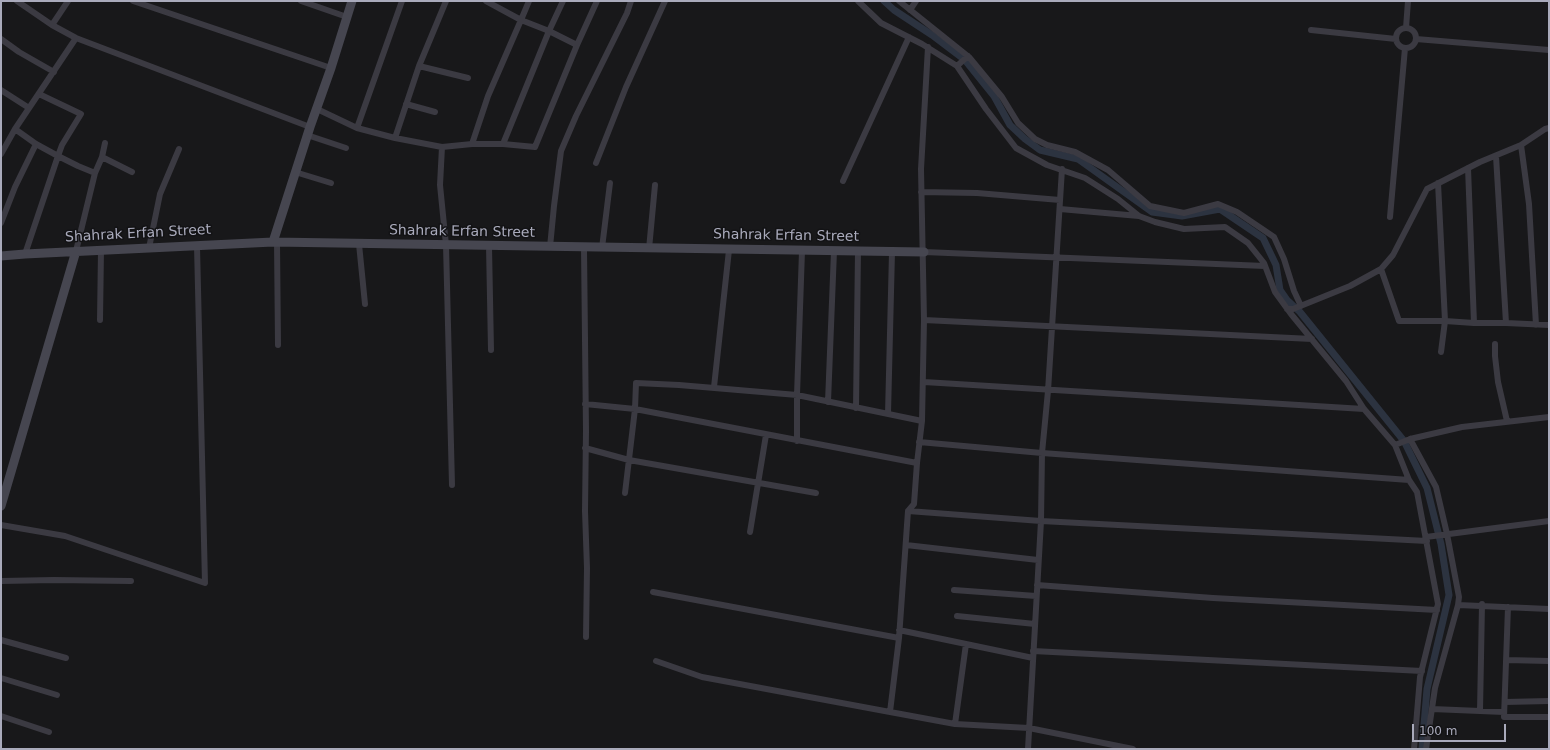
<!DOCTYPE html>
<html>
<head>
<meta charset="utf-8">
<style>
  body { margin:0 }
  #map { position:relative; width:1550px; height:750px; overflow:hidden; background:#18181a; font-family:"DejaVu Sans",sans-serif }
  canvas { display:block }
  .frame { position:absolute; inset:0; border:2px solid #a9aabb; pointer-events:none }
  .scale { position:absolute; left:1412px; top:724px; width:94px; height:18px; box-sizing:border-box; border:2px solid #a9aabb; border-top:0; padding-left:5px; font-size:12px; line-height:14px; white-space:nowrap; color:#a9aabb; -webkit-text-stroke:3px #131315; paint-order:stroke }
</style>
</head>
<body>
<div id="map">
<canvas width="1550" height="750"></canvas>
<div class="frame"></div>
<div class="scale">100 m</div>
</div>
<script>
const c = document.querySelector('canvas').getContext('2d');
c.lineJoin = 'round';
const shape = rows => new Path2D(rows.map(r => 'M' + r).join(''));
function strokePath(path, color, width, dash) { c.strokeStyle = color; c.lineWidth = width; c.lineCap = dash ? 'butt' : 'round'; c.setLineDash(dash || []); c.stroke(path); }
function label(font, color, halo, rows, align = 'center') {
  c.font = font + ' "DejaVu Sans",sans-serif'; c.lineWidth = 3; c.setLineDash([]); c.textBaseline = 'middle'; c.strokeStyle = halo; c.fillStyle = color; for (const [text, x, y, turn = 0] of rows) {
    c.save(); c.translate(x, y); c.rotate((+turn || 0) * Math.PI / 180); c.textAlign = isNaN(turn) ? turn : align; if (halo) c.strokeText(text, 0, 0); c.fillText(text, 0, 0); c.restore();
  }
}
const canal = shape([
  [884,1,894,10,932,35,965,60,994,96,1010,125,1025,139,1040,150,1078,159,1152,212,1182,216,1220,209,1263,238,1276,265,1280,290,1287,300,1300,312,1404,441,1427,488,1441,544,1449,595,1427,689,1422,749]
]);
const street = shape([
  [17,1,52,25,76,38,310,127],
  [133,1,331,68],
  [301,1,347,17],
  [858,1,881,23,922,44,957,66,986,109,1016,148,1047,165,1085,178,1118,199,1139,216,1155,222,1184,229,1225,227,1248,243,1264,263,1275,292,1291,314,1346,381,1364,409,1395,445,1409,480,1417,492,1438,604,1420,677,1414,749],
  [899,1,969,57,1002,97,1018,123,1035,139,1047,145,1075,152,1108,170,1150,206,1184,213,1218,204,1237,212,1274,237,1284,259,1294,291,1301,306],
  [910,10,916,1],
  [52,25,68,1],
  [1406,28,1408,1],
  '1396 38a10 10 0 1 1 20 0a10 10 0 1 1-20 0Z',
  [1311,30,1396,39],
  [1,39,19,52,54,72],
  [1416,39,1549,50],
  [577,45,597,1],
  [419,66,468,78],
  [957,66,968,56],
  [1,90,29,108],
  [406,104,435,112],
  [317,109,357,128,395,138,419,66,446,1],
  [357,128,402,1],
  [15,129,36,144,58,156,78,166,95,173],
  [307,135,346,148],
  [395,138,442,147,472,144,488,96,521,20,486,1],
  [472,144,503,144,549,31,521,20,529,1],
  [503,144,535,147,577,45,549,31,563,1],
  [1521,145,1529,204,1536,325],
  [442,147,440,185,446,245,452,485],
  [1,154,15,129,76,38],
  [1496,156,1506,323],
  [102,157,132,172],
  [596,163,626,87,665,1],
  [1468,168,1474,323],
  [295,172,331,183],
  [843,181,909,37],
  [1438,183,1445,321,1441,352],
  [921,192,977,193,1060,200],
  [1060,209,1139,216],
  [1390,217,1405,48],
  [1,223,15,187,36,144],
  [277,242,278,345],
  [359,244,365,304],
  [489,246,491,350],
  [550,247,554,206,561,151,576,116,627,13,631,1],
  [149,248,160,194,179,149],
  [584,248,586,431,585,511,587,568,586,637],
  [602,248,610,183],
  [649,249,655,185],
  [76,251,95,173,102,157,105,143],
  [924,252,1265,266],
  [25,254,58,156,62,145,81,114,39,94],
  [1381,269,1399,321,1445,321,1474,323,1506,323,1549,325],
  [1287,309,1293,309,1350,286,1381,269,1393,255,1427,189,1480,162,1521,145,1545,129,1549,128],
  [100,320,101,250],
  [924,320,1312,339],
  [1495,344,1495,356,1498,382,1507,421],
  [924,382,1364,409],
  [714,387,729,250],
  [828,402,834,251],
  [585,404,635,409,917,463],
  [856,408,858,251],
  [888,414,892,252],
  [1410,439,1436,487,1447,534,1459,597,1458,605,1435,688,1426,749],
  [797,441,797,395,802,251],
  [919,442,1042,453,1409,480],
  [1395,445,1410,439,1462,427,1549,417],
  [585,448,629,460,816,493],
  [625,493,635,409,636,383,679,385,797,395,922,421],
  [908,511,1041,521,1427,541],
  [1,525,65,536,205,583,197,246],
  [750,532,766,435],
  [1426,537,1549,521],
  [906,545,1038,560],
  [1,581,54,580,131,581],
  [1037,585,1213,598,1437,610],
  [954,590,1036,596],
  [653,592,899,638],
  [1458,605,1549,609],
  [1508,607,1504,717,1549,717],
  [957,616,1035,624],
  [899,630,1033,658],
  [1,640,66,658],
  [1033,651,1422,671],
  [1506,660,1549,661],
  [656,661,702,677,890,712,955,724,1029,728,1133,749],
  [1,678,57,695],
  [1505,702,1549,701],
  [1432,709,1504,712],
  [1480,711,1482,604],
  [890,712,899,638,908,511,914,504,917,463,922,421,924,320,921,169,928,47],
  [1,716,49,732],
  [955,724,966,644],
  [1028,749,1041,521,1042,453,1048,391,1062,169]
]);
const secondary = shape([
  [273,242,310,127,331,68,352,1],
  [1,256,25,254,273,242,924,252],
  [1,506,76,251]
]);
const streetNames = [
  ["Shahrak Erfan Street",462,232,1],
  ["Shahrak Erfan Street",138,234,-3],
  ["Shahrak Erfan Street",786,236,1]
];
strokePath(canal, '#2c3340', 7);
strokePath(street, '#3b3a42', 6);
strokePath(secondary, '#464650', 9);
label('14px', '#a9aabb', '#131315', streetNames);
</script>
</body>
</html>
